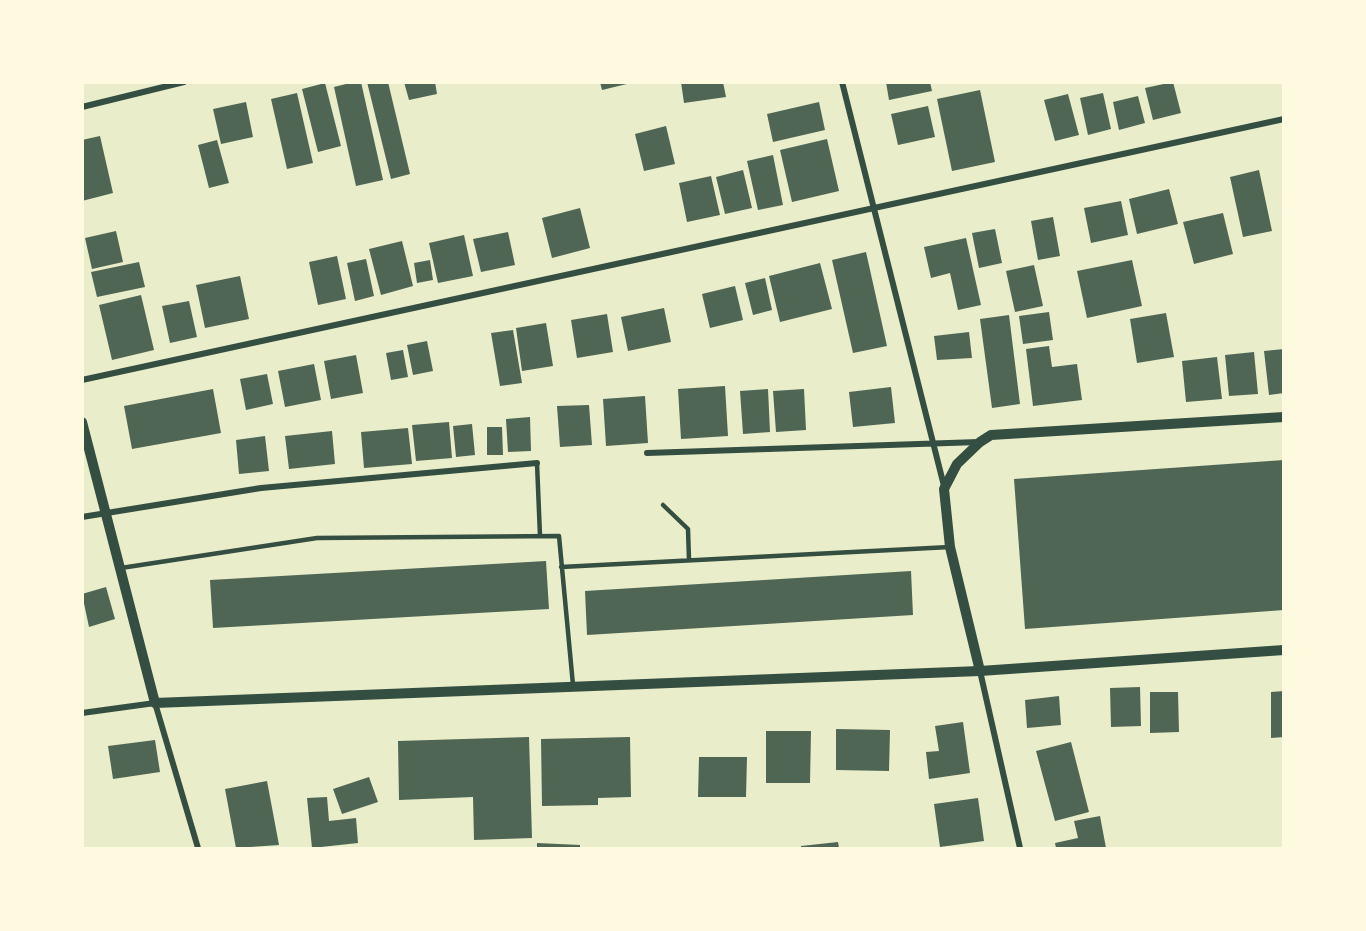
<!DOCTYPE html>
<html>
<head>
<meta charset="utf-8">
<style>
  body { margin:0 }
  #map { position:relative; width:1366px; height:931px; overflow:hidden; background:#e9edc9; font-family:"DM Sans",sans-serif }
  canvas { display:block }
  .frame { position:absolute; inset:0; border:84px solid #fefae0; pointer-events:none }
</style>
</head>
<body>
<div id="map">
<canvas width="1366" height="931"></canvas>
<div class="frame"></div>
</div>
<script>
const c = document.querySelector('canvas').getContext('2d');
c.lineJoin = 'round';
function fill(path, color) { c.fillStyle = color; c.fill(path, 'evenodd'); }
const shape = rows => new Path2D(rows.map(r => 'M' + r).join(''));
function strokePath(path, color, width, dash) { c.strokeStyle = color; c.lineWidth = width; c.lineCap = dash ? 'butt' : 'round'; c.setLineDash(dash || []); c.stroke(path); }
const building = shape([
  [354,82,361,82,383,180,356,186,334,87],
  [367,82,388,82,410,174,391,179],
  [404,82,435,82,437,94,409,100],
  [600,82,630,82,631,83,602,90],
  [681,82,723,82,726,97,684,103],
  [886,82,930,82,932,91,889,100],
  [1173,82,1181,113,1153,120,1145,88],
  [325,83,341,146,318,152,302,89],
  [980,90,995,162,952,171,937,99],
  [297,93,313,163,287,169,271,99],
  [1103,93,1111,129,1088,135,1080,98],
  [1068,94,1079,135,1055,141,1044,100],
  [1138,96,1145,123,1119,130,1113,102],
  [246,102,253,137,221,144,213,109],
  [819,102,825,130,773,142,767,114],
  [928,106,935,137,898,145,891,114],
  [666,126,675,164,644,171,635,134],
  [100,136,113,193,82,201,82,140],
  [827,139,839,191,792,202,780,150],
  [217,140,229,183,209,188,198,145],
  [773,155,783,205,758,210,747,161],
  [743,170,752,208,725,214,716,177],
  [1259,170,1272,231,1243,237,1230,177],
  [711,176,720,215,687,222,679,183],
  [1169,189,1178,224,1137,234,1129,199],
  [1121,201,1128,235,1091,243,1084,208],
  [580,208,590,248,552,258,542,218],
  [1223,213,1233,254,1194,264,1183,222],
  [1053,217,1060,256,1038,260,1031,221],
  [995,229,1002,263,979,268,972,233],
  [116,231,123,262,92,269,85,238],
  [508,232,515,265,481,272,473,239],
  [464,235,473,276,438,283,429,243],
  [966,238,981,305,958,310,950,273,931,278,924,247],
  [402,241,413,286,381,295,369,249],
  [866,252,887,346,853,353,832,260],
  [337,256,346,299,318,305,309,262],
  [366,259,374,296,355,301,347,263],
  [430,260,433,280,417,283,414,263],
  [1132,260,1142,306,1087,318,1077,271],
  [139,262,145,287,97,297,91,272],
  [820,263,832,309,780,322,769,276],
  [1034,265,1043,306,1015,312,1006,271],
  [240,276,249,319,205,328,196,285],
  [765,278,772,310,753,315,745,283],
  [735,286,743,320,710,328,702,294],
  [141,295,154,350,112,360,99,305],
  [189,301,197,337,170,343,162,306],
  [664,308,671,342,628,351,621,317],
  [1049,312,1053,340,1023,344,1019,316],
  [1166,313,1174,357,1137,363,1130,319],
  [607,314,613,352,577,358,571,320],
  [1009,315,1020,404,992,408,980,319],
  [546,323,553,366,522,371,516,328],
  [513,330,522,383,500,386,491,333],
  [969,332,972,358,937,360,934,336],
  [427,341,433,371,413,375,407,345],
  [1049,346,1052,367,1077,364,1082,400,1033,406,1026,349],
  [1284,349,1284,393,1269,395,1264,351],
  [403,350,408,377,391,380,386,353],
  [1254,352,1258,394,1229,396,1225,355],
  [356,355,363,393,331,399,324,361],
  [1217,357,1222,399,1186,402,1182,361],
  [314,364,321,400,285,407,278,371],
  [267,374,273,404,246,410,240,379],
  [725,386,728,436,681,439,678,389],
  [891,387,895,423,853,427,849,392],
  [213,389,221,433,132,449,124,406],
  [768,389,770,432,743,434,740,391],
  [804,389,806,430,776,432,773,391],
  [645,396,648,443,606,446,603,399],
  [589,405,592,445,560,447,557,406],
  [530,417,531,451,508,452,506,419],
  [449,422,452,458,416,461,412,425],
  [472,424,475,455,456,457,453,426],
  [487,427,502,427,503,455,487,455],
  [408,428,412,464,364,468,361,432],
  [332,431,335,464,289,469,285,436],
  [265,436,269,471,239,474,236,440],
  [1284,460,1284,610,1025,629,1014,479],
  [546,561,549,609,213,628,210,580],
  [911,571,913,615,587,635,585,591],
  [106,587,115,619,89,627,82,594],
  [1140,687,1141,726,1111,727,1110,688],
  [1284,691,1284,737,1271,738,1271,692],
  [1150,692,1178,692,1179,732,1150,733],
  [1059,696,1061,725,1027,728,1025,700],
  [963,722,970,773,929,779,926,752,939,751,935,726],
  [836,729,890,730,889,771,836,770],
  [766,731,811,731,810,783,766,783],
  [529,737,532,838,474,840,473,797,399,800,398,741],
  [630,737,631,797,598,798,598,805,542,806,541,739],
  [155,740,160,772,113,779,108,746],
  [1071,742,1089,812,1055,821,1036,751],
  [699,757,747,757,746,797,698,797],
  [369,777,378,802,342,814,333,789],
  [267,781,279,845,236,848,225,789],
  [327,797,329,821,356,818,358,843,312,848,307,798],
  [978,798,984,841,940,847,934,804],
  [1100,816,1106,848,1056,848,1055,843,1078,838,1074,821],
  [838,842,839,848,801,848,801,846],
  [537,843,580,845,580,848,537,848]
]);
const service = shape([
  [537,463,540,536],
  [663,505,688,529,689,560],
  [561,567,950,547],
  [121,568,317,538,559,536,573,685]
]);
const minor = shape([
  [842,82,944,486],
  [82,107,184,82],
  [82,380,1284,119],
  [647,453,979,442],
  [82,517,261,488,537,463],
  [980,671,1020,848],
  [82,713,155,703,198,848]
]);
const tertiary = shape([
  [82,422,155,703,980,671,1284,650],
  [980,671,950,547,944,489,957,464,980,442,991,435,1284,417]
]);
fill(building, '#4f6655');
strokePath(service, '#344e41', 4.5);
strokePath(minor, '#344e41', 6);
strokePath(tertiary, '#344e41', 10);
</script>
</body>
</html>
